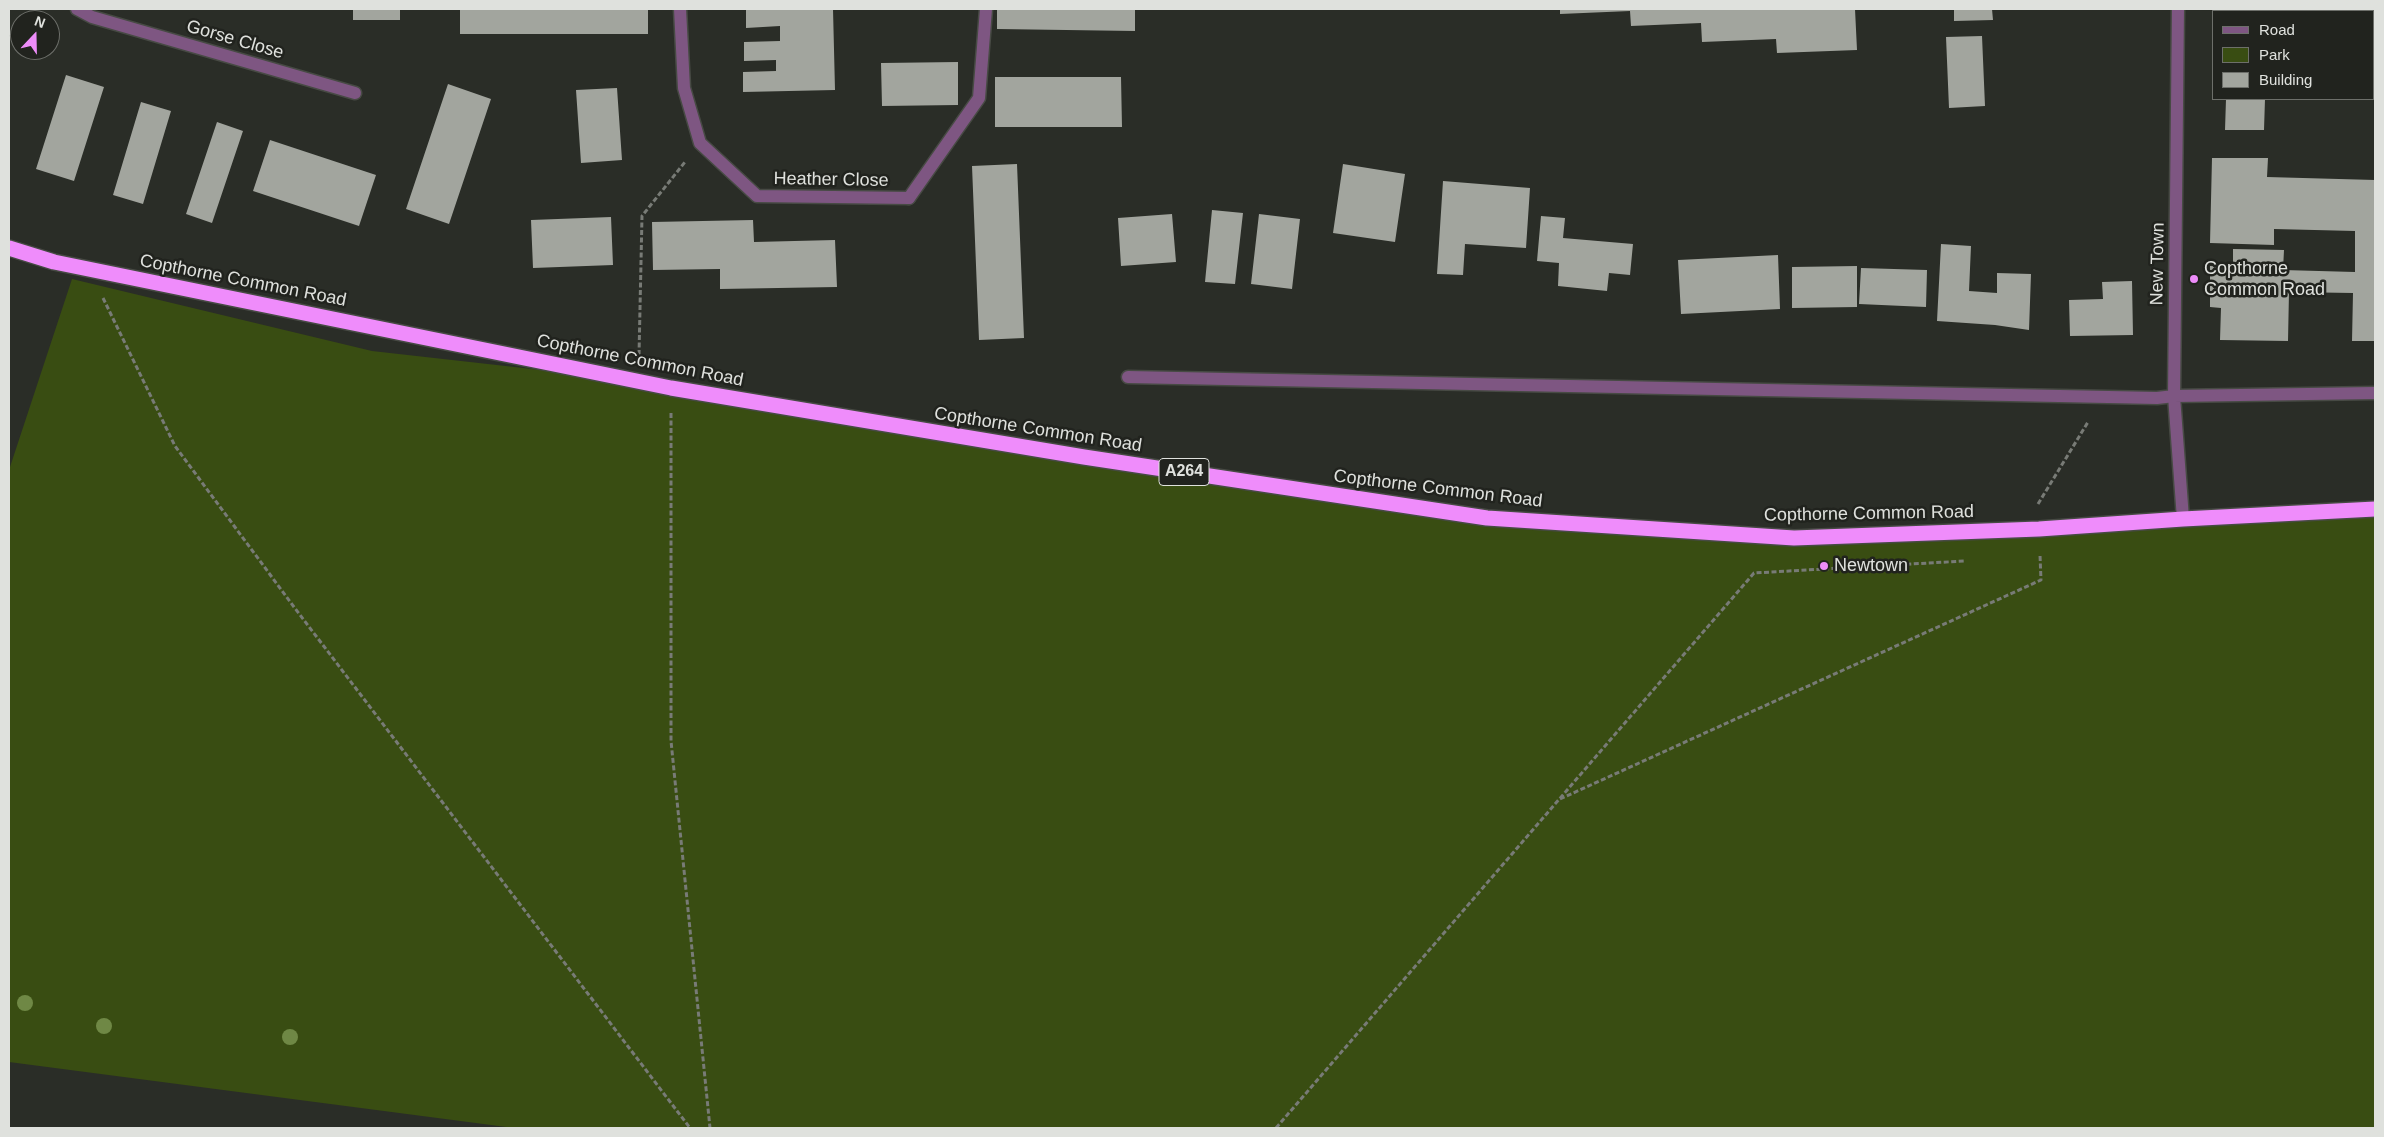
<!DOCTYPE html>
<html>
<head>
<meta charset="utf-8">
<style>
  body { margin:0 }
  #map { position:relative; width:2384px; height:1137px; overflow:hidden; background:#2a2d27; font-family:Arial,sans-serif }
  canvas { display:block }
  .frame { position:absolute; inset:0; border:10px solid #dfe1dd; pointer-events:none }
  .legend { position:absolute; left:2212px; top:10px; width:162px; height:90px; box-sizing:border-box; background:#21231e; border:1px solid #6d6f6a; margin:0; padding:6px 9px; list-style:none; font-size:15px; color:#dfe1dd }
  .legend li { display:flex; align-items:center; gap:10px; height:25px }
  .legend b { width:25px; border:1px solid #6d6f6a }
  .north { position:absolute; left:10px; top:10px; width:50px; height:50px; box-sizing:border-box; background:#21231e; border:1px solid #6d6f6a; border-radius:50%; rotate:21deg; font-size:14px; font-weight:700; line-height:20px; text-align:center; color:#dfe1dd }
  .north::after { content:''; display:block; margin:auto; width:18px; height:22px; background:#ed8cf9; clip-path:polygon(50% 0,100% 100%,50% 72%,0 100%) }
</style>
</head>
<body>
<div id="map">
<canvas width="2384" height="1137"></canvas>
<div class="frame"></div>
<ul class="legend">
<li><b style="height:6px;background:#7e5682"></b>Road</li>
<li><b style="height:14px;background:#394d12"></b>Park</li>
<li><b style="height:14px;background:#a2a59e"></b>Building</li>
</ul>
<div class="north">N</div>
</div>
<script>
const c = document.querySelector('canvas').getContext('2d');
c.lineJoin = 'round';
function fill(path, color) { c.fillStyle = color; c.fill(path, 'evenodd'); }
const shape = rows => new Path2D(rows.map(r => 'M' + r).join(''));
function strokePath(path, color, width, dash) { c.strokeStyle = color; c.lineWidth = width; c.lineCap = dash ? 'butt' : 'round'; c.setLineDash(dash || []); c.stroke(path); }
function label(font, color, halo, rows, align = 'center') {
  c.font = font + ' Arial,sans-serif'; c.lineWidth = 5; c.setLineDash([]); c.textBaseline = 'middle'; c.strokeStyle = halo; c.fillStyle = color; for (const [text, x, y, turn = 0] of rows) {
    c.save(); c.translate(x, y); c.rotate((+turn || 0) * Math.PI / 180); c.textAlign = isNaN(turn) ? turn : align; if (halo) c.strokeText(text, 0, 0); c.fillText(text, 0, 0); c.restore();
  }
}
const green = shape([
  [72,279,372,351,639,381,1487,518,1794,538,2375,509,2375,1128,514,1128,9,1062,9,470]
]);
const building = shape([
  [353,9,400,9,400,20,353,20],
  [460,9,648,9,648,34,460,34],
  [746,9,833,9,835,90,743,92,743,72,776,71,776,60,744,61,744,42,780,41,780,26,746,28],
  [997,9,1135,9,1135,31,997,29],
  [1560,9,1855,9,1857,50,1777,53,1776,39,1702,42,1701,23,1631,26,1630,11,1560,14],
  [1954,9,1992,9,1993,20,1954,21],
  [2227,9,2309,9,2309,11,2227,11],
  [1982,36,1985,106,1949,108,1946,37],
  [958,62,958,105,882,106,881,63],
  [66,75,104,87,74,181,36,169],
  [995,77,1121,77,1122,127,995,127],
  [448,84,491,99,449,224,406,209],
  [617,88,622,160,581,163,576,90],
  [2226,99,2265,99,2264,130,2225,130],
  [141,102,171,111,143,204,113,195],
  [217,122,243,131,212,223,186,214],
  [270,140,376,175,359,226,253,191],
  [2212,158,2268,158,2267,177,2375,180,2375,341,2352,341,2353,293,2289,292,2288,341,2220,340,2221,308,2210,307,2210,266,2233,267,2233,249,2284,250,2283,270,2355,272,2355,231,2274,229,2274,245,2210,243],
  [1017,164,1024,338,979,340,972,166],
  [1343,164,1405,174,1395,242,1333,233],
  [1443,181,1530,188,1526,248,1465,244,1463,275,1437,274],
  [1212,210,1243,213,1235,284,1205,282],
  [1172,214,1176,262,1121,266,1118,218],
  [1259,214,1300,219,1292,289,1251,284],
  [1541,216,1565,218,1563,238,1633,244,1630,275,1609,273,1607,291,1558,286,1559,263,1537,261],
  [611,217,613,265,533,268,531,220],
  [753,220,754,242,835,240,837,287,720,289,720,269,653,270,652,222],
  [1941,244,1971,246,1969,291,1997,293,1997,273,2031,274,2029,330,1995,325,1937,321],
  [1778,255,1780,309,1681,314,1678,260],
  [1857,266,1857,307,1792,308,1792,267],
  [1861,268,1927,270,1926,307,1859,304],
  [2132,281,2133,335,2070,336,2069,300,2103,299,2102,282]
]);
const path = shape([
  [103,298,175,446,294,607,690,1128],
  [639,355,642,216,685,162],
  [671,413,671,741,710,1128],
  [2038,504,2088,422],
  [1560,799,2041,580,2040,555],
  [1276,1128,1754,573,1964,561]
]);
const lane = shape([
  [909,198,979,98,986,9]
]);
const street = shape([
  [77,9,92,17,355,93],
  [680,9,684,88,700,143,757,196,909,198],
  [2178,9,2174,396,2183,519],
  [1128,377,2157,398,2174,396,2375,393]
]);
const highway = shape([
  [9,248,54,262,671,388,1084,457,1487,518,1794,538,2039,529,2183,519,2375,509]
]);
const trees = [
  [25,1003],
  [104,1026],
  [290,1037]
];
const markers = [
  [2194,279,5,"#ed8cf9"],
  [1824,566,5,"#ed8cf9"]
];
const shields = [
  [1184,472,50]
];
const shieldNames = [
  ["A264",1184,472]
];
const streetNames = [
  ["Gorse Close",235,40,16],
  ["Heather Close",831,180,1],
  ["New Town",2158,264,-89],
  ["Copthorne Common Road",243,281,11],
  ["Copthorne Common Road",640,361,11],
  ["Copthorne Common Road",1038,430,9],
  ["Copthorne Common Road",1438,489,7],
  ["Copthorne Common Road",1869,514,-1]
];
const poiNames = [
  ["Copthorne",2204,269],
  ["Common Road",2204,290],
  ["Newtown",1834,566]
];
fill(green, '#394d12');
fill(building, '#a2a59e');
strokePath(lane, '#474a44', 15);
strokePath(street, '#474a44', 15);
strokePath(highway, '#474a44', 18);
strokePath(path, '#787b76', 3, [5, 2.5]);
strokePath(lane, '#7e5682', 12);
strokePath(street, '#7e5682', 12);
strokePath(highway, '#ef8cfb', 15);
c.fillStyle = '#6f8845';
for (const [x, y] of trees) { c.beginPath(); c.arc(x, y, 8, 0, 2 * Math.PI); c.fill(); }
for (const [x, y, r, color] of markers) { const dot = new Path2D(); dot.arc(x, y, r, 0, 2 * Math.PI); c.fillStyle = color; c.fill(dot); strokePath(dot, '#21231e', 2); }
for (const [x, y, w] of shields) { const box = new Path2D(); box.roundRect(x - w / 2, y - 13.5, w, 27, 4); c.fillStyle = '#21231e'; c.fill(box); strokePath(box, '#dfe1dd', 1); }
label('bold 16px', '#dfe1dd', null, shieldNames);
label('18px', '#dfe1dd', '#21231e', streetNames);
label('18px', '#dfe1dd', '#21231e', poiNames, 'left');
</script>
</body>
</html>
